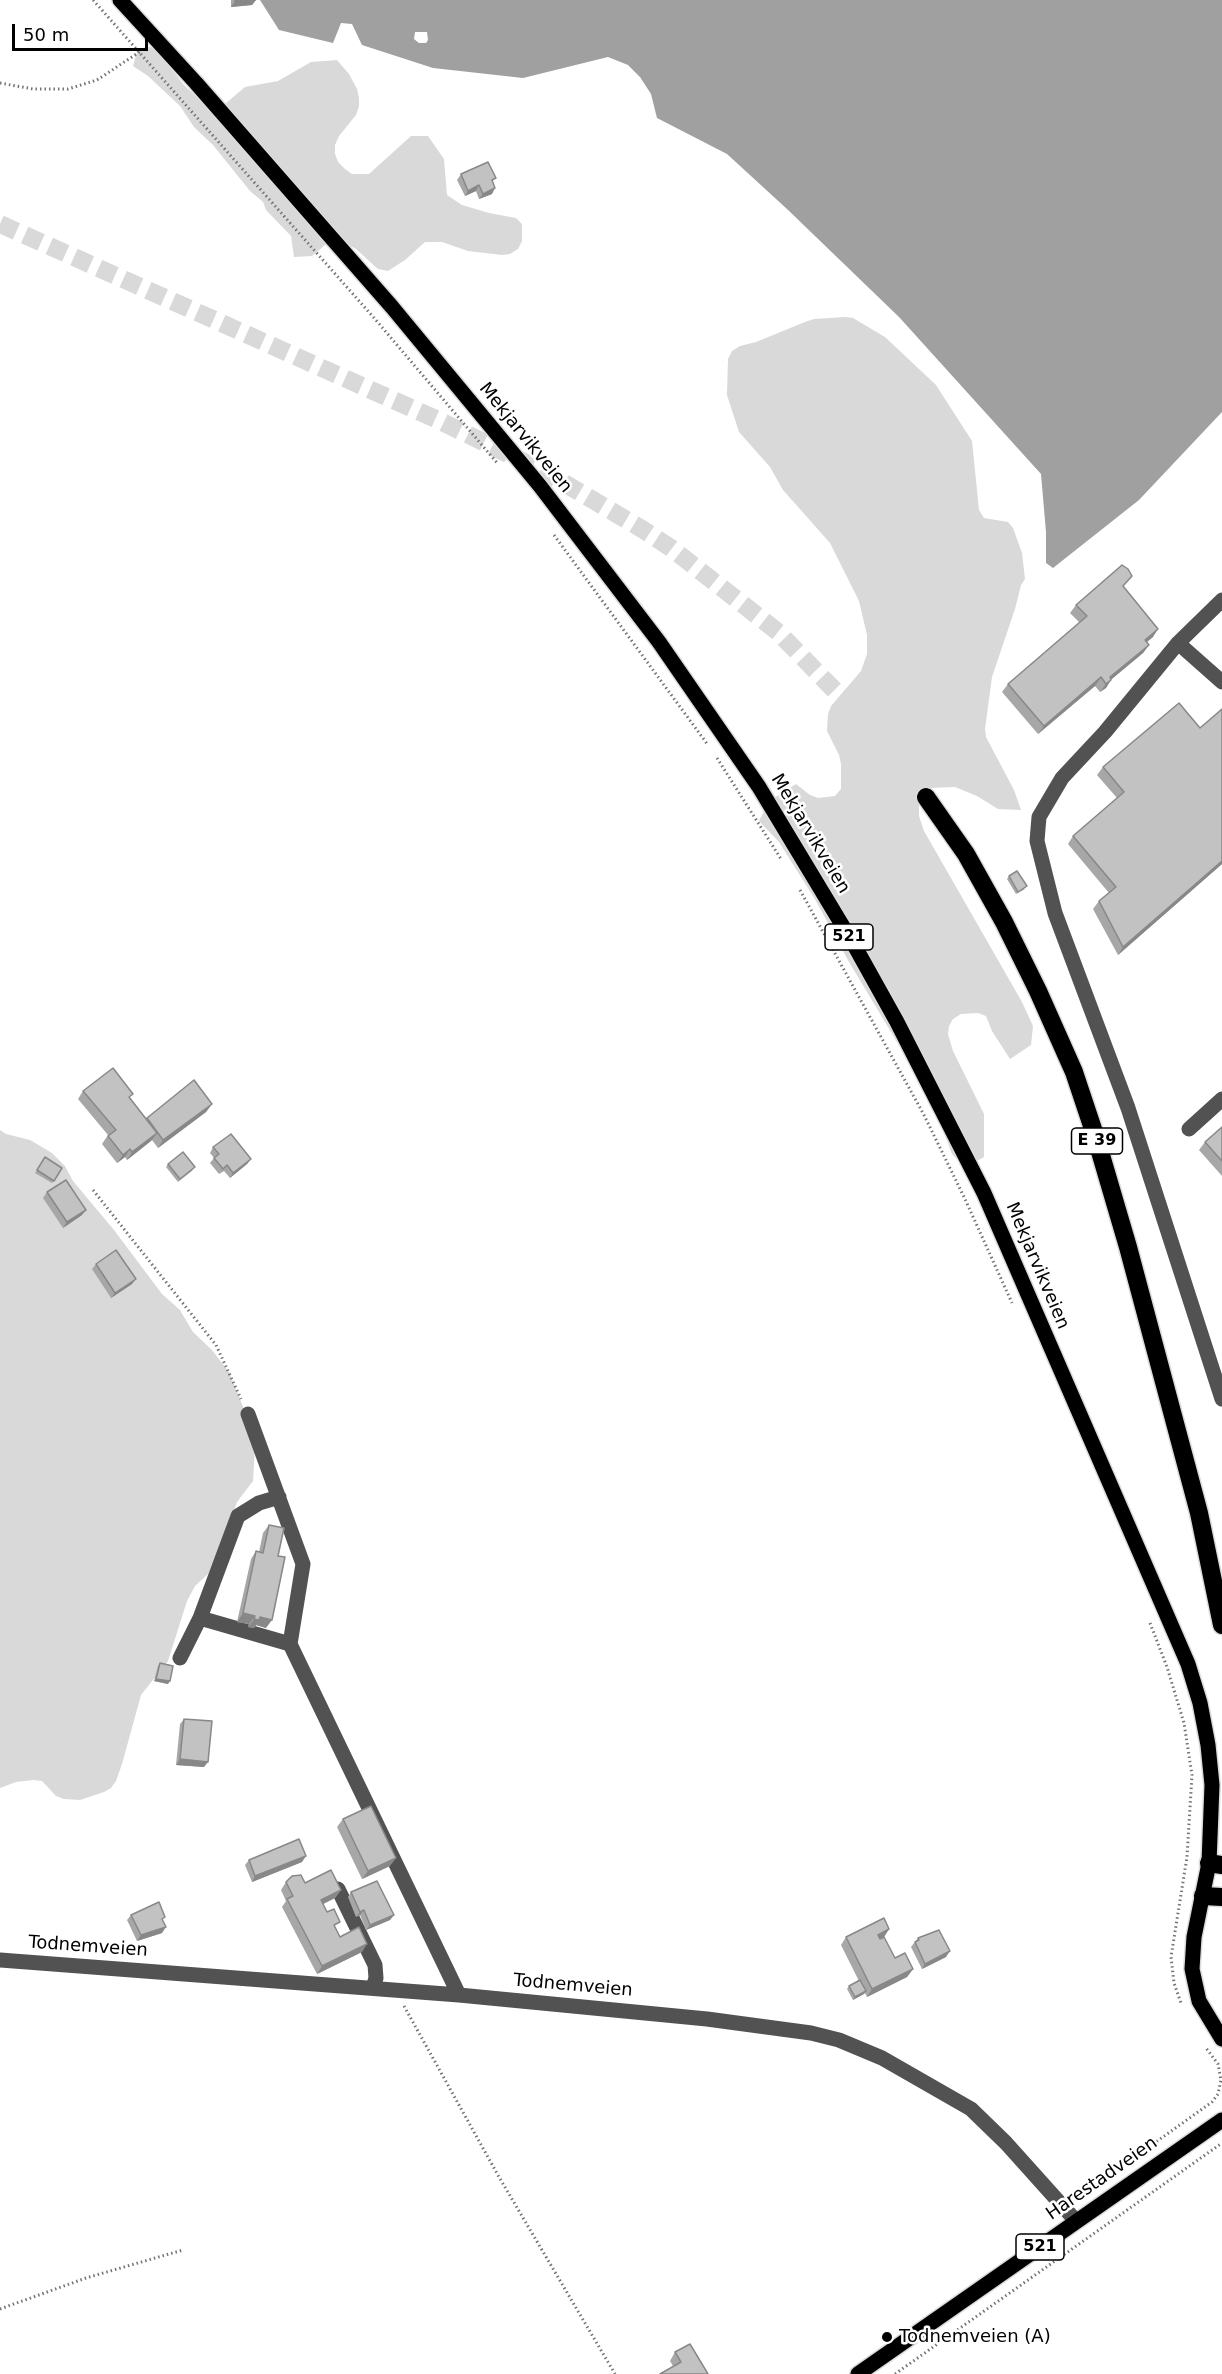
<!DOCTYPE html>
<html>
<head>
<meta charset="utf-8">
<style>
  body { margin:0 }
  #map { position:relative; width:1222px; height:2374px; overflow:hidden; background:#fff; font-family:"DejaVu Sans",sans-serif }
  canvas { display:block }
  .scale { position:absolute; left:12px; top:24px; width:136px; height:27px; box-sizing:border-box; border:3px solid #000; border-top:0; padding-left:8px; font-size:18px; line-height:21px; white-space:nowrap; color:#000; -webkit-text-stroke:4px #fff; paint-order:stroke }
</style>
</head>
<body>
<div id="map">
<canvas width="1222" height="2374"></canvas>
<div class="scale">50 m</div>
</div>
<script>
const c = document.querySelector('canvas').getContext('2d');
c.lineJoin = 'round';
function fill(path, color) { c.fillStyle = color; c.fill(path, 'evenodd'); }
const shape = rows => new Path2D(rows.map(r => 'M' + r).join(''));
function strokePath(path, color, width, dash) { c.strokeStyle = color; c.lineWidth = width; c.lineCap = dash ? 'butt' : 'round'; c.setLineDash(dash || []); c.stroke(path); }
function label(font, color, halo, rows, align = 'center') {
  c.font = font + ' "DejaVu Sans",sans-serif'; c.lineWidth = 5; c.setLineDash([]); c.textBaseline = 'middle'; c.strokeStyle = halo; c.fillStyle = color; for (const [text, x, y, turn = 0] of rows) {
    c.save(); c.translate(x, y); c.rotate((+turn || 0) * Math.PI / 180); c.textAlign = isNaN(turn) ? turn : align; if (halo) c.strokeText(text, 0, 0); c.fillText(text, 0, 0); c.restore();
  }
}
const green = shape([
  [150,47,157,50,184,85,209,109,218,110,245,87,278,81,311,62,337,60,349,74,357,89,359,98,359,106,356,115,339,136,335,145,335,154,338,162,345,169,352,174,369,174,411,136,428,136,444,159,447,195,462,205,489,213,516,218,522,224,522,241,518,249,510,254,502,255,468,251,442,242,425,242,405,260,388,271,378,269,356,249,341,241,325,245,312,256,294,257,291,236,266,210,263,202,250,191,213,145,194,127,180,106,148,76,133,66,136,55,142,48],
  [845,317,853,318,885,337,936,385,972,441,979,510,984,518,1008,522,1013,528,1022,553,1025,579,1021,585,1015,609,992,677,985,729,986,737,1014,790,1021,810,998,809,977,796,955,787,929,788,921,791,919,799,919,816,924,831,1022,1002,1033,1026,1031,1045,1010,1059,992,1031,986,1016,978,1013,961,1014,953,1019,949,1026,948,1034,953,1051,984,1114,984,1157,975,1162,958,1160,952,1154,943,1130,903,1052,849,962,816,901,779,842,759,821,767,805,772,799,796,784,810,795,818,798,835,796,841,789,841,764,839,755,827,731,828,714,831,706,861,671,867,654,867,635,859,601,830,543,783,490,770,467,739,432,727,395,728,359,732,351,740,346,756,342,805,322,814,319],
  [0,1130,6,1134,30,1140,52,1153,65,1166,73,1181,114,1230,162,1294,180,1310,193,1332,212,1350,229,1372,252,1429,255,1446,253,1481,237,1502,225,1536,208,1574,195,1586,187,1601,168,1661,141,1695,122,1764,116,1781,111,1788,104,1792,80,1800,64,1799,56,1796,42,1781,33,1780,16,1782,0,1788]
]);
const water = shape([
  [260,0,1222,0,1222,412,1139,500,1053,568,1046,563,1046,532,1041,474,899,317,787,209,727,154,657,118,651,94,640,77,628,65,608,57,523,78,433,68,362,45,352,24,341,23,333,43,279,30],
  [415,32,427,32,428,40,426,43,419,43,414,39]
]);
const highwayTunnel = shape([
  [0,224,438,420,547,473,642,529,671,548,778,632,875,732,926,797]
]);
const path = shape([
  [93,0,375,319,498,464],
  [0,83,33,89,68,89,97,80,141,51],
  [554,535,708,745],
  [717,758,781,859],
  [800,890,924,1115,965,1199,1012,1303],
  [93,1190,216,1345,241,1399],
  [1150,1623,1167,1667,1184,1723,1192,1775,1187,1857,1171,1957,1174,1983,1181,2003],
  [404,2006,499,2177,615,2374],
  [1076,2199,1212,2102,1218,2094,1221,2080,1218,2064,1206,2048],
  [0,2309,86,2278,183,2250],
  [895,2374,1222,2143]
]);
const minor = shape([
  [1222,600,1178,643,1105,732,1062,778,1039,817,1037,841,1055,913,1128,1108,1222,1399],
  [1178,643,1222,682],
  [1189,1129,1222,1099],
  [248,1414,303,1564,290,1644,459,1995],
  [200,1618,290,1644],
  [180,1658,200,1618,238,1516,259,1503,279,1497],
  [338,1889,375,1965,376,1978,373,1988],
  [0,1960,459,1995,707,2019,811,2033,839,2040,882,2058,971,2109,1006,2143,1076,2221]
]);
const major = shape([
  [120,0,196,83,392,307,540,486,659,642,759,787,853,943,897,1022,984,1193,1188,1664,1200,1703,1208,1745,1212,1785,1209,1863,1194,1937,1192,1969,1199,2001,1222,2039],
  [858,2374,1222,2120]
]);
const highway = shape([
  [926,797,966,854,1004,922,1038,991,1074,1072,1096,1138,1128,1247,1199,1513,1222,1625],
  [1209,1863,1222,1865],
  [1203,1896,1222,1897]
]);
const wall = shape([
  [231,0,256,0,252,5,231,7],
  [461,174,493,183,492,194,479,199,476,191,465,196,457,180],
  [1123,587,1153,637,1147,642,1149,645,1143,653,1111,679,1106,688,1100,692,1095,686,1038,734,1002,692,1008,684,1080,623,1070,613,1076,605],
  [1222,709,1222,864,1118,955,1093,909,1099,901,1109,893,1068,844,1073,836,1117,798,1097,775,1103,767,1200,728],
  [1009,876,1025,889,1016,894,1007,879],
  [83,1091,130,1098,146,1119,147,1118,212,1104,206,1112,158,1148,152,1140,127,1160,125,1157,117,1163,102,1144,108,1135,78,1099],
  [1222,1127,1222,1176,1199,1150,1205,1142],
  [213,1147,251,1159,247,1164,230,1178,224,1171,219,1174,210,1163,214,1158,210,1153],
  [45,1157,62,1168,52,1183,35,1173],
  [168,1164,193,1170,178,1182,166,1167],
  [47,1192,82,1215,63,1228,43,1198],
  [96,1264,132,1284,111,1298,92,1269],
  [269,1525,278,1556,266,1628,256,1625,254,1628,248,1627,249,1624,237,1622,251,1559,256,1551,259,1552,263,1533],
  [160,1663,168,1684,154,1681,158,1666],
  [184,1719,204,1767,176,1765,180,1724],
  [343,1819,390,1866,362,1879,337,1827],
  [249,1860,302,1862,252,1882,245,1865],
  [286,1882,305,1883,341,1890,335,1898,323,1904,340,1937,362,1952,317,1974,282,1907,286,1901,281,1890],
  [351,1892,394,1915,390,1920,366,1930,360,1915,356,1917,348,1897],
  [131,1915,163,1920,162,1933,137,1941,127,1920],
  [889,1929,884,1937,895,1958,913,1969,907,1977,867,1997,865,1993,853,2000,847,1989,849,1986,859,1981,841,1945,846,1937],
  [918,1938,946,1957,922,1969,911,1947],
  [675,2352,708,2374,673,2366,670,2361]
]);
const shadedWall = shape([
  [256,0,252,5,231,7,235,1],
  [479,185,476,191,465,196,468,191],
  [495,188,492,194,479,199,483,194],
  [1158,629,1153,637,1139,648,1145,640],
  [1149,645,1143,653,1106,684,1110,677],
  [1101,677,1095,686,1038,734,1044,726],
  [1111,680,1106,688,1100,692,1106,684],
  [1222,861,1222,864,1118,955,1123,947],
  [212,1104,206,1112,158,1148,163,1140],
  [157,1133,151,1141,127,1160,132,1152],
  [130,1149,125,1157,117,1163,123,1155],
  [251,1159,247,1164,230,1178,233,1173],
  [86,1210,82,1215,63,1228,67,1222],
  [136,1279,132,1284,111,1298,115,1293],
  [243,1613,255,1616,249,1624,237,1622],
  [260,1617,272,1620,266,1628,256,1625,254,1628,248,1627,254,1619],
  [156,1679,170,1681,168,1684,154,1681],
  [180,1759,208,1762,204,1767,176,1765],
  [306,1856,302,1862,252,1882,255,1876],
  [396,1858,390,1866,362,1879,368,1871],
  [341,1890,335,1898,315,1908,321,1900],
  [364,1910,360,1915,356,1917,360,1912],
  [394,1915,390,1920,366,1930,370,1925],
  [166,1927,162,1933,137,1941,141,1935],
  [889,1929,884,1937,872,1943,878,1935],
  [367,1944,362,1952,317,1974,322,1966],
  [950,1951,946,1957,922,1969,925,1964],
  [913,1969,907,1977,867,1997,872,1989],
  [866,1991,864,1994,853,2000,855,1997]
]);
const building = shape([
  [235,0,255,0,235,1,235,0],
  [488,162,496,178,492,180,495,188,483,194,479,185,468,191,461,174,488,162],
  [1122,565,1128,569,1132,576,1123,586,1158,629,1145,640,1149,645,1110,677,1111,680,1106,684,1101,677,1044,726,1008,684,1087,616,1076,605,1122,565],
  [1179,703,1200,728,1222,709,1222,861,1123,947,1099,901,1116,887,1073,836,1124,792,1103,767,1179,703],
  [1017,871,1027,886,1018,892,1009,876,1017,871],
  [113,1068,133,1094,129,1097,157,1133,132,1152,130,1149,123,1155,108,1136,116,1130,83,1091,113,1068],
  [194,1080,212,1104,163,1140,147,1118,194,1080],
  [1222,1127,1222,1161,1205,1142,1222,1127],
  [231,1134,251,1159,233,1173,227,1165,223,1169,214,1158,219,1154,213,1147,231,1134],
  [183,1152,195,1167,180,1179,168,1164,183,1152],
  [45,1157,62,1168,54,1181,37,1170,45,1157],
  [66,1180,86,1210,67,1222,47,1192,66,1180],
  [116,1250,136,1279,115,1293,96,1264,116,1250],
  [269,1525,284,1528,278,1556,285,1557,272,1620,260,1617,259,1620,254,1619,255,1616,243,1613,256,1551,263,1553,269,1525],
  [160,1663,173,1666,170,1681,156,1679,160,1663],
  [184,1719,212,1721,208,1762,180,1759,184,1719],
  [371,1806,396,1858,368,1871,343,1819,371,1806],
  [299,1839,306,1856,255,1876,249,1860,299,1839],
  [331,1870,341,1890,321,1900,327,1912,334,1909,340,1922,334,1925,340,1937,359,1927,367,1944,322,1966,287,1899,293,1896,286,1882,292,1876,301,1875,305,1883,331,1870],
  [377,1881,394,1915,370,1925,364,1910,360,1912,351,1892,377,1881],
  [159,1902,165,1917,162,1919,166,1927,141,1935,131,1915,159,1902],
  [884,1918,889,1929,878,1935,880,1939,884,1937,895,1958,905,1953,913,1969,872,1989,846,1937,884,1918],
  [939,1930,950,1951,925,1964,915,1942,919,1940,918,1938,939,1930],
  [860,1980,866,1991,855,1997,849,1986,860,1980],
  [690,2344,708,2374,660,2374,681,2362,675,2352,690,2344]
]);
const markers = [
  [887,2337,6,"#000"]
];
const shields = [
  [849,937,48],
  [1097,1141,51],
  [1040,2247,48]
];
const shieldNames = [
  ["521",849,937],
  ["E 39",1097,1141],
  ["521",1040,2247]
];
const streetNames = [
  ["Mekjarvikveien",525,438,51],
  ["Mekjarvikveien",810,834,59],
  ["Mekjarvikveien",1037,1266,67],
  ["Todnemveien",88,1947,4],
  ["Todnemveien",573,1986,5],
  ["Harestadveien",1102,2179,-35]
];
const poiNames = [
  ["Todnemveien (A)",899,2337]
];
fill(green, '#d9d9d9');
fill(water, '#a0a0a0');
strokePath(highwayTunnel, '#d9d9d9', 18, [18, 9]);
strokePath(major, '#dbdbdb', 18);
strokePath(highway, '#dbdbdb', 21);
strokePath(path, '#747474', 3, [1.5, 3]);
strokePath(minor, '#525252', 15);
strokePath(major, '#000', 15);
strokePath(highway, '#000', 18);
fill(wall, '#a7a7a7');
fill(shadedWall, '#888');
fill(building, '#c2c2c2');
strokePath(building, '#888', 1.5);
for (const [x, y, r, color] of markers) { const dot = new Path2D(); dot.arc(x, y, r, 0, 2 * Math.PI); c.fillStyle = color; c.fill(dot); strokePath(dot, '#fff', 2); }
for (const [x, y, w] of shields) { const box = new Path2D(); box.roundRect(x - w / 2, y - 13, w, 26, 4.5); c.fillStyle = '#fff'; c.fill(box); strokePath(box, '#000', 1.5); }
label('bold 16px', '#000', null, shieldNames);
label('18px', '#000', '#fff', streetNames);
label('18px', '#000', '#fff', poiNames, 'left');
</script>
</body>
</html>
